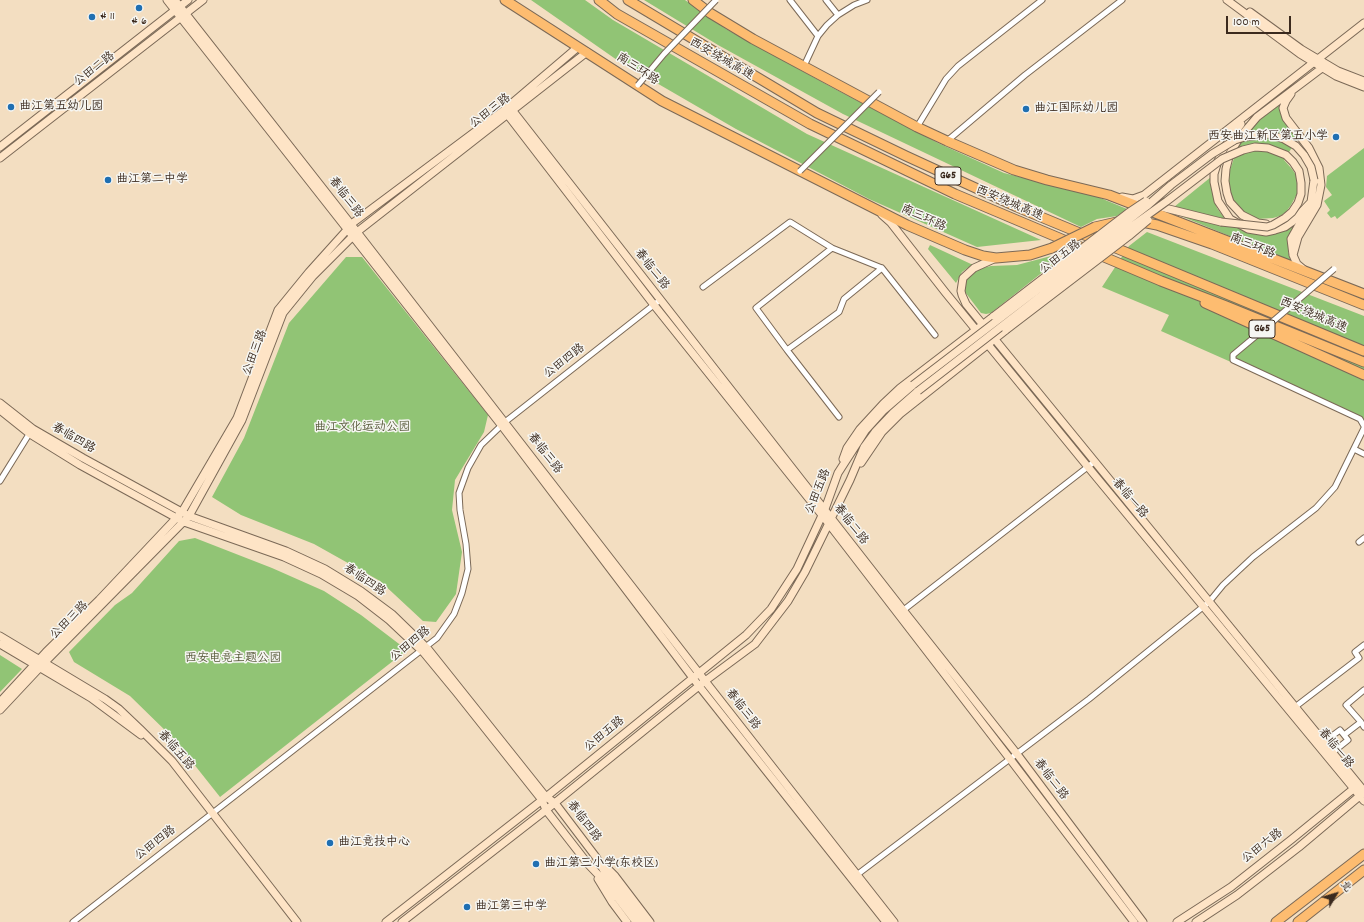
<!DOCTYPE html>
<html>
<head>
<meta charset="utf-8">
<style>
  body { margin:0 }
  #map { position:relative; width:1364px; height:922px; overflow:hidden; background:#f3dec1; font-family:Dekko,"LXGW WenKai TC",sans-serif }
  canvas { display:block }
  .north { position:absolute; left:1316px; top:874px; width:40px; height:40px; -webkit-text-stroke:3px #f6f6f2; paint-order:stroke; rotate:52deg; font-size:11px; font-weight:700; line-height:16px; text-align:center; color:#3b2a1e }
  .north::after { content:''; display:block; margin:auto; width:14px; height:18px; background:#3b2a1e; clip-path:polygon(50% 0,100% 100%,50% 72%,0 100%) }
  .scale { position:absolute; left:1226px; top:16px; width:65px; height:18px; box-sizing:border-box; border:2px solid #3b2a1e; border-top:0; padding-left:5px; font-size:12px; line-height:14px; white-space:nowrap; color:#3b2a1e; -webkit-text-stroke:3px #f6f6f2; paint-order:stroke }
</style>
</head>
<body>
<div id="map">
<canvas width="1364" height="922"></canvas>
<div class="north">北</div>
<div class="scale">100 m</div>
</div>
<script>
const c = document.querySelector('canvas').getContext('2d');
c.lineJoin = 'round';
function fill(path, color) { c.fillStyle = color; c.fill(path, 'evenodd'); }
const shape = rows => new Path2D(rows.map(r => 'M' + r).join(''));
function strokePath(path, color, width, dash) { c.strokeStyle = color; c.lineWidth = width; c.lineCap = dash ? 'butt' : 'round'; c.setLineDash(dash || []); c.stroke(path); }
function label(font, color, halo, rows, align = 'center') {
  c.font = font + ' Dekko,"LXGW WenKai TC",sans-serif'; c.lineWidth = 3; c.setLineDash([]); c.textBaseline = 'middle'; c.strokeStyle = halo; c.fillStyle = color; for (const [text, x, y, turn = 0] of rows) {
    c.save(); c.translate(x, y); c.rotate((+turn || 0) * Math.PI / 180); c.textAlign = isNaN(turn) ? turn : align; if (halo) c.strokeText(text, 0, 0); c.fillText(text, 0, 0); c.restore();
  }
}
const green = shape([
  [531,0,585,0,613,20,807,134,1041,240,977,247,869,199,736,129,617,60],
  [644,0,685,0,726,29,833,88,938,143,1004,173,1098,197,1127,209,1117,216,1097,219,1081,227,843,114,718,45],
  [1282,103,1298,138,1284,160,1292,169,1296,175,1298,192,1291,205,1286,212,1280,216,1273,218,1257,219,1249,216,1243,211,1233,200,1230,191,1229,181,1230,170,1238,146,1248,132,1266,114],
  [1364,148,1364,197,1337,219,1335,216,1331,218,1327,213,1330,210,1324,201,1332,195,1326,187,1327,176],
  [1211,177,1212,193,1217,208,1225,219,1174,207],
  [1171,212,1288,229,1296,223,1288,241,1288,252,1293,262],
  [1147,232,1364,316,1364,421,1161,331,1169,315,1102,287,1129,246],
  [930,245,971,264,973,264,962,272,956,283,928,249],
  [1051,256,1058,260,991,313,986,314,981,313,965,292,964,285,968,276,978,269,991,266,1017,265],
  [346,257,362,257,488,415,484,432,455,480,452,510,462,552,456,594,436,622,423,621,380,581,314,544,241,515,212,497,244,438,289,323],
  [195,538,272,568,324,591,361,615,407,650,220,797,174,739,130,696,74,662,69,652,115,605,132,593,179,541],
  [0,655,22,669,0,692]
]);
const street = shape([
  [790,0,818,36],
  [826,0,838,15],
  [804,66,818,36,827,25,838,15,854,5,867,0],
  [917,127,946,79,958,66,1042,0],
  [947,141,1025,75,1122,0],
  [832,248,756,308,787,350,839,417],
  [703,287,790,222,832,248,882,268,935,335],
  [1257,335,1233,355,1233,360,1360,419,1364,426],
  [787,350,839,312,844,299,882,268],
  [1354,449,1364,454],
  [0,481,31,431],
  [1359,542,1364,538],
  [901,612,1094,462],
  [1295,707,1359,658,1355,652,1364,645],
  [1361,722,1346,705,1364,690],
  [1324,742,1340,730,1344,735,1361,722,1364,727],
  [1333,752,1348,740,1344,735],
  [854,877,1089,699,1209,602,1223,585,1253,557,1316,508,1335,487,1364,428],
  [73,922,437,638,454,614,462,593,468,569,466,544,460,510,459,493,468,468,481,445,505,422,660,300]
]);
const secondary = shape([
  [167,0,502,426,699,686,886,922],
  [175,0,357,232,705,681,894,922],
  [1227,0,1300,54,1336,76,1364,87],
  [1250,12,1301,49,1338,71,1364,81],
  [1291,94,1286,101,1283,108,1286,118,1309,148,1319,168,1321,185,1317,205,1298,237,1293,255],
  [509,106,903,610,1017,754,1143,922],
  [504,110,654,305,822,515,1010,759,1134,922],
  [1241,124,1231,137,1223,150,1218,161,1214,174,1214,182,1218,201,1230,219,1248,229,1266,232,1275,230,1285,227,1292,222,1311,202],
  [0,147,188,0],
  [0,158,203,0],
  [1122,197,1133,199,1144,195,1364,23],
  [1145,203,1221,222],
  [882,215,891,223,945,292,1088,467,1364,801],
  [1266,224,1258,223,1242,215,1230,202,1227,193,1225,181,1226,169,1230,153,1240,137,1257,117,1322,68,1319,58],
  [996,258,974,268,963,278,961,291,962,295,966,304,1364,791],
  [1303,269,1297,264,1293,255,1291,239,1304,216,1311,202,1314,180],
  [0,403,33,429,83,458,189,516,286,551,325,569,361,591,392,614,428,649,546,797,555,803,596,857,610,881,643,922],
  [0,410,30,434,80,465,184,522,284,557,321,574,358,596,389,620,424,653,457,693,542,800,546,810,588,864,607,884,636,922],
  [843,459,847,448,860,429,883,404,900,388,994,316],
  [861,463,882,432,900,414,1006,330],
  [0,636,105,699,119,709,140,729,172,761,297,922],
  [0,644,91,698,141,735],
  [0,702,46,652,99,600,182,512,237,418,278,310,309,272,354,222,504,110,578,47],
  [0,710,45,662,189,516,242,420,283,313,313,276,357,232,587,52],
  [605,866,615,876,650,922],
  [598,879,612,902,627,922],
  [386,922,546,797,746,635,771,609,797,569,825,509,838,473,865,431,884,410,913,385],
  [402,922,546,810,705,681,755,644,788,601,805,572,850,480,864,447,875,432,893,413,918,391],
  [1177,922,1231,887,1292,839,1357,786],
  [1196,922,1237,895,1299,847,1362,794]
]);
const highway = shape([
  [505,0,662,101,907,225,965,250,983,256,996,258,1030,255,1052,248],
  [599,0,617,14,810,124,955,194,1161,281,1226,306,1364,362],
  [628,0,817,113,906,156,1017,207,1364,351],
  [693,0,710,13,753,39,917,127,947,141,1014,170,1047,180,1109,195,1364,294],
  [1137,221,1157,225,1212,244,1364,305],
  [1095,227,1121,221],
  [1205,303,1364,375],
  [1276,922,1364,854],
  [1298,922,1364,870]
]);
const streetBridge = shape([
  [638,85,664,54,716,0],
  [800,171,879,92],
  [1257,335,1334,269]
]);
const secondaryBridge = shape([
  [994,316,1128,213,1146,201],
  [1006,330,1129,236,1148,220],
  [913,385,1147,206,1171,185,1212,154,1235,140,1245,137,1268,134,1284,139,1296,146,1304,155,1311,167,1314,180],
  [918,391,1121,234,1167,201,1222,159,1243,150,1255,147,1268,148,1286,155,1293,162,1299,171,1301,183,1301,194,1298,203,1292,212,1285,218,1273,225,1267,227,1221,222]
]);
const highwayBridge = shape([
  [1052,248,1095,227]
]);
const markers = [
  [139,8,4,"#1f6fb2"],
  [92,17,4,"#1f6fb2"],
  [11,107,4,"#1f6fb2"],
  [1026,109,4,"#1f6fb2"],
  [1336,137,4,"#1f6fb2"],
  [108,180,4,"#1f6fb2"],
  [330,843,4,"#1f6fb2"],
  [536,864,4,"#1f6fb2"],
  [467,907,4,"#1f6fb2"]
];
const shields = [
  [948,176,26],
  [1262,329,26]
];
const shieldNames = [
  ["G65",948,176],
  ["G65",1262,329]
];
const poiNames = [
  ["# 11",100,17],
  ["# 6",139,22,"center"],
  ["曲江第五幼儿园",19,107],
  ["曲江国际幼儿园",1034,109],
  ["西安曲江新区第五小学",1328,137,"right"],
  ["曲江第二中学",116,180],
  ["曲江竞技中心",338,843],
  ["曲江第三小学(东校区)",544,864],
  ["曲江第三中学",475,907]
];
const streetNames = [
  ["西安绕城高速",721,60,30],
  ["公田二路",95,70,-38],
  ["南三环路",637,70,33],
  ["公田三路",491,112,-38],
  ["春临三路",345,198,52],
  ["西安绕城高速",1009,204,23],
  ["南三环路",923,219,24],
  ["南三环路",1252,247,22],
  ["公田五路",1061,258,-37],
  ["春临二路",651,270,52],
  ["西安绕城高速",1313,316,23],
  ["公田三路",256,353,-69],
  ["公田四路",565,362,-38],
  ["春临四路",73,439,30],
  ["春临三路",544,454,52],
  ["公田五路",819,492,-68],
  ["春临一路",1129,499,50],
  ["春临二路",850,525,52],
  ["春临四路",364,581,34],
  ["公田三路",70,621,-45],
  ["公田四路",411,645,-39],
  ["春临三路",742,710,52],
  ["公田五路",605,735,-39],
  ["春临一路",1335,749,51],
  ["春临五路",175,751,49],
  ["春临二路",1050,780,53],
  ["春临四路",583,822,53],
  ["公田四路",156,844,-38],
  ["公田六路",1263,847,-38]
];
const parkNames = [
  ["曲江文化运动公园",362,428],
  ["西安电竞主题公园",233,659]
];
fill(green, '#91c475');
strokePath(street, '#7b6957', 7);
strokePath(secondary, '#7b6957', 9);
strokePath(highway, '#7b6957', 11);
strokePath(street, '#fff', 5);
strokePath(secondary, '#fee4c6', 7);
strokePath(highway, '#fdbc70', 9);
strokePath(streetBridge, '#7b6957', 7, []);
strokePath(secondaryBridge, '#7b6957', 9, []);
strokePath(highwayBridge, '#7b6957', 11, []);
strokePath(streetBridge, '#fff', 5);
strokePath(secondaryBridge, '#fee4c6', 7);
strokePath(highwayBridge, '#fdbc70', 9);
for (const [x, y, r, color] of markers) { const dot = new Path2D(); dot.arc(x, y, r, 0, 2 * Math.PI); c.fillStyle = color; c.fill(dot); strokePath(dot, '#f6f6f2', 1.5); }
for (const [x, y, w] of shields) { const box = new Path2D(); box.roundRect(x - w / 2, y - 9, w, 18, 3); c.fillStyle = '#f6f6f2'; c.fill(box); strokePath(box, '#3b2a1e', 1); }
label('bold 11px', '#3b2a1e', null, shieldNames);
label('12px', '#3b2a1e', '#f6f6f2', poiNames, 'left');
label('12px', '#3b2a1e', '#f6f6f2', streetNames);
label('12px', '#555838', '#f6f6f2', parkNames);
</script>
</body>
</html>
